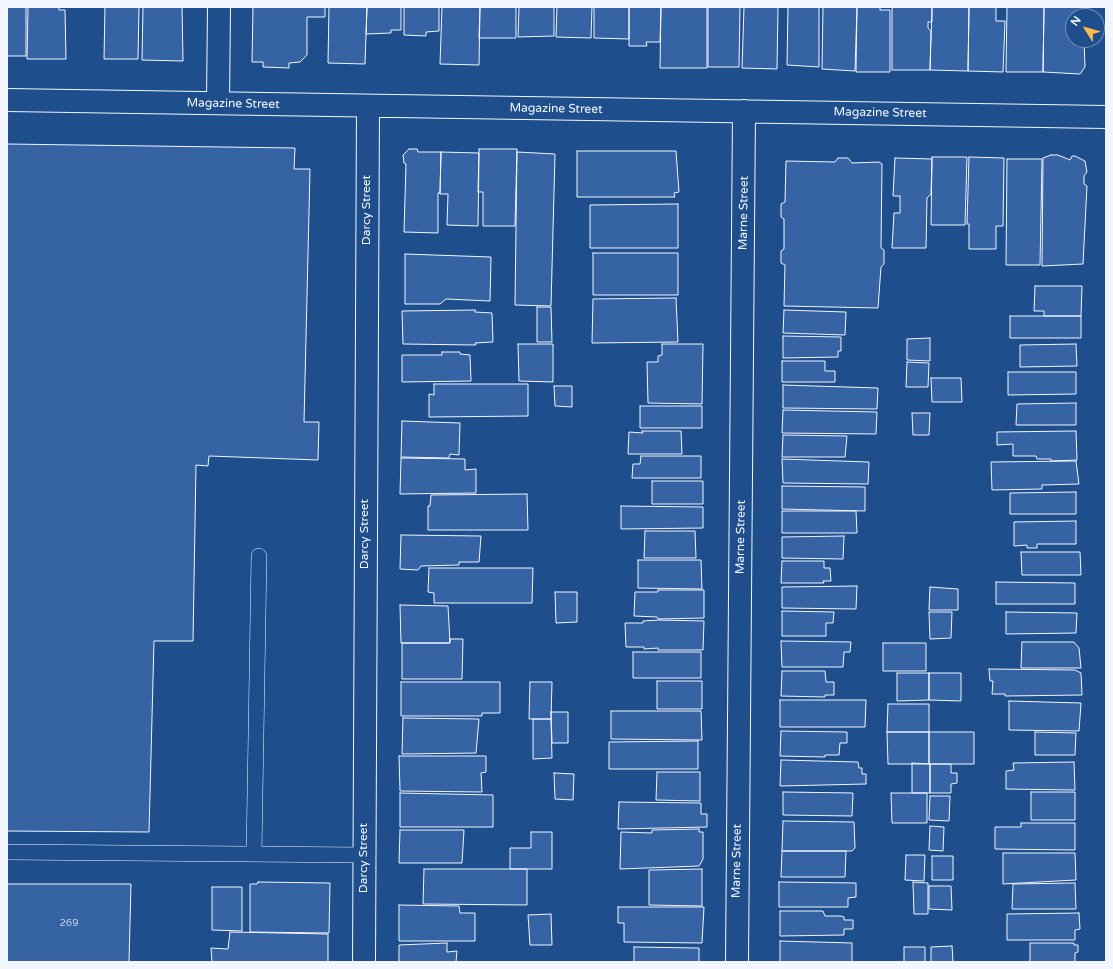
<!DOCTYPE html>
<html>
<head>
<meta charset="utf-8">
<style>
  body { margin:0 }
  #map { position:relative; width:1113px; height:969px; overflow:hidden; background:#1f4e8c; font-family:"Varela Round",sans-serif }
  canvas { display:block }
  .frame { position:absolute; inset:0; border:8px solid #f2f6ff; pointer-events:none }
  .north { position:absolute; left:1065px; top:8px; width:40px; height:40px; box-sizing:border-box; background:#1f4e8c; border:1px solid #7391ba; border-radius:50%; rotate:307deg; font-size:11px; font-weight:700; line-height:16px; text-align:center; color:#f2f6ff }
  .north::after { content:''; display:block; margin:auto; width:14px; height:18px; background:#ffb74d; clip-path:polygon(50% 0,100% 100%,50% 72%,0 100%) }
</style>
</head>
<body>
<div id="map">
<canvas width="1113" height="969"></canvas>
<div class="frame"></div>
<div class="north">N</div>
</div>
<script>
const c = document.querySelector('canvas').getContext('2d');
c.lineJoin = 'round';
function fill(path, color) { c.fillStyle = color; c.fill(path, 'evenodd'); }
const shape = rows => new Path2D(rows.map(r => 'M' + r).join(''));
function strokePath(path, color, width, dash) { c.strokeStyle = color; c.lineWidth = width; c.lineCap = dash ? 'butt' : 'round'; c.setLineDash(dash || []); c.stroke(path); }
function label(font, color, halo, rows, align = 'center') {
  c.font = font + ' "Varela Round",sans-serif'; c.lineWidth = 3; c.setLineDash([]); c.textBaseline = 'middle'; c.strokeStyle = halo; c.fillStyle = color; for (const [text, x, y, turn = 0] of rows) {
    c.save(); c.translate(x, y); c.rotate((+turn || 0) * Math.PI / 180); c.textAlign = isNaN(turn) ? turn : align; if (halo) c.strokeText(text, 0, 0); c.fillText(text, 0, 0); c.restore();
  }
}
const building = shape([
  [7,7,26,7,26,56,7,56,7,7],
  [28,7,59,7,59,10,65,10,66,59,27,59,28,7],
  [105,7,139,7,138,59,104,59,105,7],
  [143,7,182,7,183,61,142,60,143,7],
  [253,7,325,7,325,17,307,17,307,55,300,62,289,63,289,68,263,67,263,62,252,62,253,7],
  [329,7,367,7,365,64,328,63,329,7],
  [367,7,401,7,401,30,391,30,391,33,366,34,367,7],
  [404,7,439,7,439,31,426,32,426,36,404,35,404,7],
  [442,7,480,7,479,65,440,64,442,7],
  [480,7,516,7,516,38,479,38,480,7],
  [519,7,554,7,554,36,518,37,519,7],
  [557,7,592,7,591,38,556,37,557,7],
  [594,7,629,7,629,39,594,38,594,7],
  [629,7,661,7,660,42,646,42,647,46,629,46,629,7],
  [661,7,707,7,707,68,660,68,661,7],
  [708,7,740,7,739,67,708,67,708,7],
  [744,7,778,7,777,69,742,68,744,7],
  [788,7,819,7,819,67,787,65,788,7],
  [823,7,857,7,855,71,822,69,823,7],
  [857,7,880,7,880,10,890,10,890,72,856,72,857,7],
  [892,7,932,7,932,22,928,22,928,28,931,31,930,70,892,70,892,7],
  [932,7,969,7,968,71,930,70,932,7],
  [969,7,996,7,996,21,1005,21,1003,72,968,71,969,7],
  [1007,7,1044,7,1043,72,1006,72,1007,7],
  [1044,7,1084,7,1084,16,1073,16,1073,40,1084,40,1085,67,1080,74,1043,72,1044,7],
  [7,144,295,148,294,169,310,169,304,422,319,422,318,460,209,456,208,466,196,465,193,641,154,641,149,832,7,831,7,144],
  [409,149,417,149,418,152,441,152,440,193,438,193,438,233,404,232,406,164,404,163,403,155,409,149],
  [479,149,517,149,515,226,483,226,483,192,478,192,479,149],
  [577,151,676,151,679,192,674,193,675,197,577,197,577,151],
  [441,152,479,153,478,226,447,225,448,194,440,194,441,152],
  [517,152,555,154,551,306,515,305,517,152],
  [1051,155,1058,155,1070,160,1072,156,1075,156,1085,161,1087,172,1084,176,1084,184,1087,186,1083,264,1042,266,1043,158,1051,155],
  [932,157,967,157,965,225,931,225,932,157],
  [969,157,1004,158,1003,226,996,226,996,249,969,249,969,224,967,224,969,157],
  [838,158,848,158,852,163,879,162,882,164,881,248,884,250,884,264,881,267,878,308,784,306,785,265,781,263,781,251,784,249,784,219,781,217,781,204,785,202,786,161,835,162,838,158],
  [895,158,932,159,931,194,927,198,926,248,892,248,894,213,900,213,900,196,893,196,895,158],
  [1007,159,1042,159,1040,265,1006,265,1007,159],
  [678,204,678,248,590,248,590,205,678,204],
  [593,253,678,253,678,295,593,295,593,253],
  [405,254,491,257,490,301,446,299,440,304,405,304,405,254],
  [1035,286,1082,286,1081,316,1044,316,1044,311,1034,311,1035,286],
  [676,298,678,342,592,343,593,299,676,298],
  [537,307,551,307,552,342,537,342,537,307],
  [475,310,475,312,492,313,493,342,475,343,476,345,403,344,402,311,475,310],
  [784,310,846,312,845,335,783,333,784,310],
  [1010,316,1081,316,1081,338,1010,338,1010,316],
  [783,336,841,337,841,351,838,351,838,357,783,358,783,336],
  [930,338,930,361,907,360,907,339,930,338],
  [518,344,553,344,553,382,519,381,518,344],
  [662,344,703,344,702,404,648,403,647,362,658,362,658,356,662,355,662,344],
  [1076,344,1077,366,1020,367,1020,345,1076,344],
  [442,352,460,352,460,354,470,355,471,381,402,382,402,355,442,355,442,352],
  [782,361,825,361,825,371,835,371,835,382,782,382,782,361],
  [907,362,929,363,928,387,906,387,907,362],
  [1008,372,1076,372,1076,394,1008,395,1008,372],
  [931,378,961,378,962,402,932,402,931,378],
  [434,384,528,384,528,416,429,417,429,394,434,395,434,384],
  [783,385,878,388,877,409,783,408,783,385],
  [554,386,572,386,572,407,555,406,554,386],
  [1076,403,1076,425,1016,425,1017,404,1076,403],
  [640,406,702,406,702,428,640,428,640,406],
  [783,410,877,412,876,434,782,433,783,410],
  [912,413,930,413,929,435,913,435,912,413],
  [402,421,460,423,459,455,450,454,449,458,401,457,402,421],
  [642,431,681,431,682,454,628,454,629,432,643,433,642,431],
  [1076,431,1077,460,1051,461,1051,459,1037,459,1036,456,1013,456,1013,444,997,445,997,432,1076,431],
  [783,435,847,436,845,457,782,457,783,435],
  [641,456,701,456,701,478,632,478,633,464,640,464,641,456],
  [401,458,465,459,465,470,476,469,476,493,400,494,401,458],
  [782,459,869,462,868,484,783,483,782,459],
  [1076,461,1079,484,1042,485,1042,489,992,490,991,462,1076,461],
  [652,481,703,481,703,504,652,504,652,481],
  [782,486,865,487,865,511,782,509,782,486],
  [1076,492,1076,514,1010,514,1010,493,1076,492],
  [527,494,528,530,428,530,428,506,430,506,431,495,527,494],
  [621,506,703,507,703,528,621,529,621,506],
  [782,511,856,511,857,533,782,533,782,511],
  [1076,521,1076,544,1037,544,1037,548,1027,548,1027,545,1014,546,1014,522,1076,521],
  [645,531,695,531,696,558,644,558,645,531],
  [401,535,481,536,479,562,459,562,459,565,421,566,418,570,400,569,401,535],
  [844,536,843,559,782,558,782,537,844,536],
  [1021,552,1080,552,1081,575,1022,575,1021,552],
  [638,560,701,560,702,589,638,588,638,560],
  [782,561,824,561,824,568,830,568,831,581,823,581,824,583,781,583,782,561],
  [429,568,533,568,532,603,434,603,434,593,428,592,429,568],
  [996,582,1075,583,1075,604,996,604,996,582],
  [857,586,856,609,782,608,782,587,857,586],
  [930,587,958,589,958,610,929,610,930,587],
  [658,590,704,590,704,618,658,619,657,617,634,616,635,592,658,592,658,590],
  [555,592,577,592,577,622,556,623,555,592],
  [400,605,448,606,450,643,401,643,400,605],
  [782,611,834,612,833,623,826,623,826,636,782,636,782,611],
  [929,612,952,612,951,638,930,639,929,612],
  [1006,612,1077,613,1076,633,1006,634,1006,612],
  [659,620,704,621,703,650,658,650,658,648,644,649,644,647,626,647,625,623,643,623,643,621,659,620],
  [450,639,463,639,462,679,402,679,402,643,450,643,450,639],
  [781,641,851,642,850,652,844,652,843,667,782,667,781,641],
  [1022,642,1074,642,1079,648,1081,668,1021,668,1022,642],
  [883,643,926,643,926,671,883,671,883,643],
  [633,652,701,652,701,678,633,678,633,652],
  [989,669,1075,670,1081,673,1082,695,1005,696,1005,694,992,694,993,681,990,681,989,669],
  [782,671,825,671,826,682,834,682,834,695,825,695,825,697,781,696,782,671],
  [897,673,929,673,929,700,897,701,897,673],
  [929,673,961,673,961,701,929,700,929,673],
  [657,681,702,681,702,709,657,709,657,681],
  [401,682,500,682,500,713,482,713,482,716,401,716,401,682],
  [530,682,552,682,551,719,529,719,530,682],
  [780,700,866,700,865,727,780,727,780,700],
  [1009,701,1081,703,1079,731,1009,730,1009,701],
  [888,704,929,704,929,732,887,732,888,704],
  [611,711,701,711,702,740,611,739,611,711],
  [551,712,568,712,568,743,552,743,551,712],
  [403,718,479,719,476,753,402,754,403,718],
  [533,719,551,719,552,758,533,759,533,719],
  [781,731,847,732,847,743,840,743,839,755,825,755,825,757,780,756,781,731],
  [887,732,929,732,929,764,888,764,887,732],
  [929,732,974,732,974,764,929,764,929,732],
  [1035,732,1076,733,1075,755,1035,755,1035,732],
  [698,741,698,769,609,769,609,742,698,741],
  [399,756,486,756,486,772,481,773,482,792,400,791,399,756],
  [781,760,858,762,859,768,862,768,862,774,866,774,866,784,780,786,781,760],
  [1074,762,1075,790,1006,789,1006,771,1014,770,1013,763,1074,762],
  [912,763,930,764,930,793,912,793,912,763],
  [930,764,951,764,951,773,957,773,957,783,951,784,951,793,930,793,930,764],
  [657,772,700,772,700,801,656,800,657,772],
  [554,773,574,774,573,800,555,799,554,773],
  [783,792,853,793,852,816,783,815,783,792],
  [1031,792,1075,792,1075,820,1031,820,1031,792],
  [400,793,493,795,493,827,400,827,400,793],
  [891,793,927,793,927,823,892,823,891,793],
  [930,796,950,796,949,821,929,820,930,796],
  [619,802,701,803,701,814,707,814,707,827,618,829,619,802],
  [783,821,854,822,855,848,852,851,782,851,783,821],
  [1021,823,1075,823,1075,850,995,849,995,827,1021,827,1021,823],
  [930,826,944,827,943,851,929,850,930,826],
  [699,829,699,832,703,832,703,859,699,866,620,869,621,832,652,833,652,830,699,829],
  [400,830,464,830,462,863,399,863,400,830],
  [531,832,552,832,552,869,510,869,510,848,531,848,531,832],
  [782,851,846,851,845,877,781,877,782,851],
  [1003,853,1075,853,1076,880,1003,884,1003,853],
  [906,855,925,855,924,881,905,880,906,855],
  [932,856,953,856,953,880,932,880,932,856],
  [424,869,527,869,527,905,423,904,424,869],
  [702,869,702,906,649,905,649,870,702,869],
  [258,882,330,883,329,933,250,932,250,884,257,884,258,882],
  [779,882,856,883,856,897,848,898,848,907,779,907,779,882],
  [913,882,928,883,928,914,914,914,913,882],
  [1075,883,1076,909,1012,909,1013,884,1075,883],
  [7,884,131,884,129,962,7,962,7,884],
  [929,886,951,886,952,910,929,909,929,886],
  [212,887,242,887,242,931,212,930,212,887],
  [399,905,459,906,460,913,475,913,475,941,399,941,399,905],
  [618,907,704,907,702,943,624,942,624,923,618,923,618,907],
  [780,911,823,911,825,916,841,916,844,917,844,920,853,920,853,929,844,929,844,935,780,936,780,911],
  [1079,913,1080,929,1075,930,1075,940,1007,940,1007,914,1079,913],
  [551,914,552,945,530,945,528,915,551,914],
  [230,932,328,934,328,962,212,962,211,948,228,949,230,932],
  [780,941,852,943,852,962,780,962,780,941],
  [447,943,447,952,457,951,456,962,399,962,399,945,447,943],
  [1030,943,1074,943,1074,945,1078,945,1078,952,1075,953,1075,962,1030,962,1030,943],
  [952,946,953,962,931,962,931,947,952,946],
  [634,947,699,948,699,962,634,962,634,947],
  [904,947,925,947,925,962,904,962,904,947]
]);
const service = shape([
  [7,852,364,855],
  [254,853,259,556]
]);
const minor = shape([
  [7,100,1106,117],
  [218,103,219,7],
  [364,962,368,107],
  [737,962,744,111]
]);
const numberNames = [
  ["269",69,923]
];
const streetNames = [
  ["Magazine Street",233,104,1],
  ["Magazine Street",556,109,1],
  ["Magazine Street",880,113,1],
  ["Darcy Street",367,210,-90],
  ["Marne Street",744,213,-89],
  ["Darcy Street",365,534,-90],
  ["Marne Street",741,537,-89],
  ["Darcy Street",364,858,-90],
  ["Marne Street",737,861,-89]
];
fill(building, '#3563a3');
strokePath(building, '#f2f6ff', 1);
strokePath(service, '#f2f6ff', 16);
strokePath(minor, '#f2f6ff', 24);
strokePath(service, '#1f4e8c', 15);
strokePath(minor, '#1f4e8c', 22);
label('10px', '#c3d1e8', null, numberNames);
label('12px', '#f2f6ff', '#1f4e8c', streetNames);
</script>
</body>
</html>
